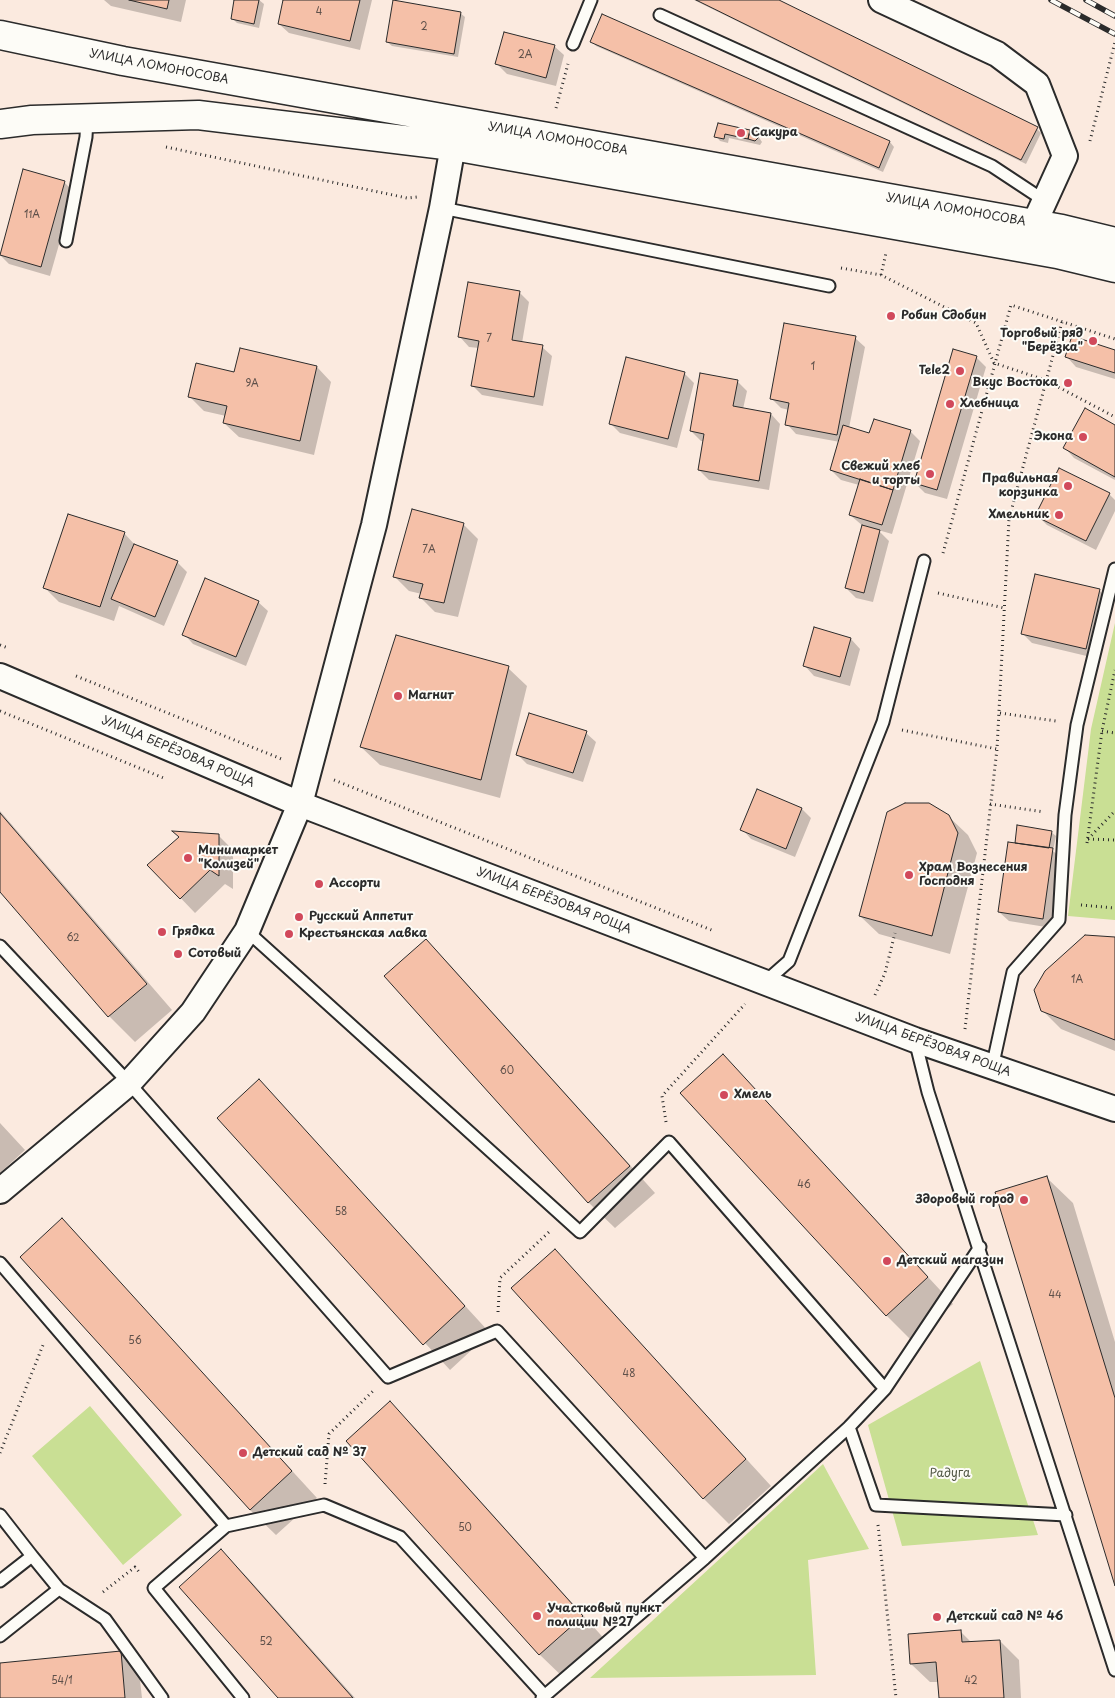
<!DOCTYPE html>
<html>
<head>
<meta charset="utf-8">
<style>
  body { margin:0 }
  canvas { display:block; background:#fbeadf }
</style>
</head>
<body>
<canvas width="1115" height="1698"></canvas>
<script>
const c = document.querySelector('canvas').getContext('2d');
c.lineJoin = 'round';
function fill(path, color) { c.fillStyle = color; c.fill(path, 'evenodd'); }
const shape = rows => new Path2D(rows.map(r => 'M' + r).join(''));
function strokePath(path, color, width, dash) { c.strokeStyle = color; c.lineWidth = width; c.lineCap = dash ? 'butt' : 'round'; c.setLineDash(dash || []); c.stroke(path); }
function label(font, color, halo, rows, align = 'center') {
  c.font = font + ' "Playpen Sans",sans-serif'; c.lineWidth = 4; c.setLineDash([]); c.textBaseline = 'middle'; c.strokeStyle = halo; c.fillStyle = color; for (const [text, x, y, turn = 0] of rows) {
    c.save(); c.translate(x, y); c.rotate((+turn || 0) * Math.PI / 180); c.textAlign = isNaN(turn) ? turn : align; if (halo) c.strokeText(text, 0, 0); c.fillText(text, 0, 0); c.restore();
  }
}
const green = shape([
  [1115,623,1115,920,1068,916,1091,729],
  [980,1361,1038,1535,902,1546,868,1425],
  [90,1406,182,1515,123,1565,32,1456],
  [823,1464,869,1549,808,1560,816,1675,590,1678]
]);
const shadow = shape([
  [104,0,186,0,181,22,111,6],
  [236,0,259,0,264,4,259,28,237,23,232,18],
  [285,0,372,0,360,50,289,33,279,24],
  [694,0,776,0,1037,129,1041,133,1026,164],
  [460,13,465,17,458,57,392,46,387,42],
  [603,16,890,142,894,147,883,172,596,46,592,41],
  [554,46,564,55,556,86,507,74,497,64],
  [719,124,756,133,762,142,760,145,729,138,728,143,720,141,716,136],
  [24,171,64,182,74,192,50,276,9,264,0,255],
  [519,292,529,302,522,343,542,347,552,356,543,406,482,395,473,386,479,348,469,347,460,337],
  [855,338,865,347,849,428,870,435,910,431,920,441,892,534,878,530,889,541,873,602,856,598,846,588,863,526,850,515,859,485,841,480,831,470,840,442,796,434,787,424,789,410,781,408,771,398],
  [1115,351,1115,379,1076,367,1067,357],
  [976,357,986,367,947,499,925,493,915,483],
  [317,367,331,382,314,455,239,437,224,423,226,416,204,411,189,396,235,374],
  [684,373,694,383,677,448,620,433,610,423],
  [737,381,747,391,743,409,771,414,780,424,769,490,709,480,699,470,704,441,701,441,691,431],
  [1115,426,1115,480,1074,458,1065,448],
  [1109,494,1115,500,1115,511,1096,550,1047,525,1037,515],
  [463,524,478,539,458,617,435,612,421,598,422,594,409,591,394,576],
  [124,533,136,546,177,562,187,572,164,626,119,606,114,621,59,602,45,588],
  [1099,590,1109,600,1095,658,1032,643,1022,633],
  [258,602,268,611,246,666,193,644,184,634],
  [851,639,860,649,850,686,814,676,805,666],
  [508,668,527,686,500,798,380,765,361,747],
  [586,733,596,742,583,782,527,764,517,754],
  [802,809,811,818,795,857,751,839,742,829],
  [0,811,172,1010,135,1042,109,1016,0,890],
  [948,816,968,835,977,853,950,954,879,934,860,916],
  [1051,832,1056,836,1053,851,1062,859,1052,928,1009,921,999,912,1016,844],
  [218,835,233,850,233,889,225,884,195,913,149,865],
  [1115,938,1115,1051,1061,1029,1042,1010],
  [426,940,451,966,655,1193,615,1228,589,1203,386,976],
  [723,1055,953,1304,912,1341,886,1315],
  [259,1081,490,1333,450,1370,218,1119],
  [0,1123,25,1150,0,1173],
  [1047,1178,1073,1203,1115,1342,1115,1582],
  [62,1220,317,1498,276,1535,250,1510],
  [555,1250,771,1486,729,1524,703,1498],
  [390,1403,416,1429,608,1643,566,1680,540,1655,348,1441],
  [221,1551,247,1577,355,1698,280,1698],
  [961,1632,972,1643,1000,1641,1019,1660,1021,1698,940,1698,939,1682,930,1682,911,1664],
  [120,1652,139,1671,142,1698,1,1698,0,1664]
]);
const building = shape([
  [129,0,169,0,167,9,129,0],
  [234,0,259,0,254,24,231,19,234,0],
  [283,0,360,0,350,41,278,24,283,0],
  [393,0,461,12,454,54,386,42,393,0],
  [696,0,779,0,1038,127,1021,160,696,0],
  [602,14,890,141,879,168,590,42,602,14],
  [504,32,555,45,546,78,495,64,504,32],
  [718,123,750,130,748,139,725,134,724,139,714,137,718,123],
  [750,130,757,131,759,137,755,141,748,139,750,130],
  [23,169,65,181,41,267,0,255,23,169],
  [468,282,520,291,512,340,543,345,534,397,471,386,479,341,458,337,468,282],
  [784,323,856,336,837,435,785,425,789,403,770,399,784,323],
  [1072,336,1115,350,1115,373,1065,357,1072,336],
  [240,348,317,366,300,441,223,423,227,406,188,397,196,363,234,372,240,348],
  [953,349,977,356,937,490,914,483,953,349],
  [626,357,685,372,668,439,609,424,626,357],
  [700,373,738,380,733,406,771,413,759,481,698,470,704,434,690,431,700,373],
  [1085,408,1115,425,1115,477,1063,448,1085,408],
  [874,419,911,430,893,490,830,470,843,425,869,433,874,419],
  [1059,468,1110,493,1086,541,1035,516,1059,468],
  [860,479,893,490,882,525,849,515,860,479],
  [412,509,464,523,444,603,419,598,423,584,393,577,412,509],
  [68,514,125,532,100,607,43,588,68,514],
  [862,525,880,530,864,593,845,588,862,525],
  [134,544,178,561,155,617,111,599,134,544],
  [1035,574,1100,589,1086,649,1021,634,1035,574],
  [205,578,259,601,236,657,182,635,205,578],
  [814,627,851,638,840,677,803,666,814,627],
  [396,635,509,666,481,780,360,747,396,635],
  [529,713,587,731,573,773,516,755,529,713],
  [757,789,802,808,786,849,740,830,757,789],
  [905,803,929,803,949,815,958,833,932,936,859,916,887,812,905,803],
  [0,813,147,984,108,1017,0,892,0,813],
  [1017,825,1052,831,1049,848,1015,843,1017,825],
  [172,831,219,834,219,876,210,870,180,899,147,865,179,837,172,831],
  [1008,842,1053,848,1043,919,998,912,1008,842],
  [1085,935,1115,937,1115,1040,1041,1011,1034,990,1045,971,1085,935],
  [426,939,630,1166,588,1203,384,976,426,939],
  [723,1054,928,1277,886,1316,680,1093,723,1054],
  [259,1079,465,1306,423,1345,217,1118,259,1079],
  [1047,1176,1115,1398,1115,1586,995,1192,1047,1176],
  [62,1218,292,1471,250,1510,20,1257,62,1218],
  [555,1249,746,1459,703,1499,511,1288,555,1249],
  [390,1401,583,1616,539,1655,346,1441,390,1401],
  [221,1549,353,1698,278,1698,179,1587,221,1549],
  [961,1630,962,1642,1000,1640,1004,1698,939,1698,936,1662,910,1664,908,1634,961,1630],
  [121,1651,125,1698,0,1698,0,1663,121,1651]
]);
const path = shape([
  [556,108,568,64],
  [1090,141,1115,42],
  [166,147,407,198,417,197],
  [841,268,881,275,976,323,994,363,1045,380,1115,417],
  [881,275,886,253],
  [943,553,1011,305,1115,339],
  [938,593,1004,608],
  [0,645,8,648],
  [76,676,284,760],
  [0,711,166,779],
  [1000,713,1056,721],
  [902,730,997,749],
  [1102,731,1115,733],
  [334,780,714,931],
  [990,804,1044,812],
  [1088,839,1115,811],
  [1088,839,1115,840],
  [1087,843,1102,731,1115,670],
  [1081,905,1115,908],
  [875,995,885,973,895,933],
  [965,1029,997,749,1009,519,1062,322],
  [666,1122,662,1096,745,1004],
  [498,1312,500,1278,549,1232],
  [0,1453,43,1345],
  [325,1484,329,1434,373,1391],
  [878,1525,896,1698],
  [103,1592,135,1567,140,1573]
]);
const lane = shape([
  [660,15,992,166,1045,201],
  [573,44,591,0],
  [442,208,829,286],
  [66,241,86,137,87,118],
  [247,931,580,1232,669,1142,885,1389],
  [0,946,129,1083,388,1377,497,1331,705,1558],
  [764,983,789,961,883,722,924,561],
  [915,1040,928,1092,1115,1670],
  [992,1068,1013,972,1059,920,1065,815,1077,725,1115,569],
  [0,1263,226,1526,324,1505,400,1537,545,1696],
  [849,1427,876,1505,1066,1515],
  [0,1515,32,1556,0,1581],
  [226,1526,154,1588,243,1698],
  [59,1589,105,1619,162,1698],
  [0,1636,59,1589,32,1556],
  [542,1698,705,1558,849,1427,885,1389,980,1247]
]);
const street = shape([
  [881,0,997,54,1037,84,1065,156,1034,224],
  [0,676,300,804,915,1040,1115,1109],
  [0,1191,129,1083,193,1012,247,931,300,804,374,525,442,208,456,128]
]);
const secondary = shape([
  [0,35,123,61,1062,229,1115,242],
  [0,124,32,120,198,115,453,146,1057,254,1115,268]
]);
const rail = shape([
  [1051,0,1115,34],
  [1086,0,1115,16]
]);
const markers = [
  [741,133,5,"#d1495b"],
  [891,316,5,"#d1495b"],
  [1093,341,5,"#d1495b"],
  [960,371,5,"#d1495b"],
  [1068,383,5,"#d1495b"],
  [950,404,5,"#d1495b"],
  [1083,437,5,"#d1495b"],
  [930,474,5,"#d1495b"],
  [1068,486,5,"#d1495b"],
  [1059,515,5,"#d1495b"],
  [398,696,5,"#d1495b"],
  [188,858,5,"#d1495b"],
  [909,875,5,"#d1495b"],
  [319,884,5,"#d1495b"],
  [299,917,5,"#d1495b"],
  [162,932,5,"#d1495b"],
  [289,934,5,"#d1495b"],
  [178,954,5,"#d1495b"],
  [724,1095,5,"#d1495b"],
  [1024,1200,5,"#d1495b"],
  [887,1261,5,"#d1495b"],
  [243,1453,5,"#d1495b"],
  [537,1616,5,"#d1495b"],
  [937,1617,5,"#d1495b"]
];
const numberNames = [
  ["4",319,12],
  ["2",424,27],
  ["2А",525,55],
  ["11А",32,215],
  ["7",489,339],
  ["1",813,367],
  ["9А",252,384],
  ["7А",429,550],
  ["62",73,938],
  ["1А",1077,980],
  ["60",507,1071],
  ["46",804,1185],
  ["58",341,1212],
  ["44",1055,1295],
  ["56",135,1341],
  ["48",629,1374],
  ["50",465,1528],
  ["52",266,1642],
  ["54/1",62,1681],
  ["42",971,1681]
];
const streetNames = [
  ["УЛИЦА ЛОМОНОСОВА",159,67,11],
  ["УЛИЦА ЛОМОНОСОВА",558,139,10],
  ["УЛИЦА ЛОМОНОСОВА",956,210,10],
  ["УЛИЦА БЕРЁЗОВАЯ РОЩА",178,752,23],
  ["УЛИЦА БЕРЁЗОВАЯ РОЩА",554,901,21],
  ["УЛИЦА БЕРЁЗОВАЯ РОЩА",933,1045,20]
];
const poiNames = [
  ["Сакура",751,133],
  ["Робин Сдобин",901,316],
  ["Торговый ряд",1083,334,"right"],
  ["\"Берёзка\"",1083,348,"right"],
  ["Tele2",950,371,"right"],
  ["Вкус Востока",1058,383,"right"],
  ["Хлебница",960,404],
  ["Экона",1073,437,"right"],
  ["Свежий хлеб",920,467,"right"],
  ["и торты",920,481,"right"],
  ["Правильная",1058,479,"right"],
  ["корзинка",1058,493,"right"],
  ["Хмельник",1049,515,"right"],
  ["Магнит",408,696],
  ["Минимаркет",198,851],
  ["\"Колизей\"",198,865],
  ["Храм Вознесения",919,868],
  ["Господня",919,882],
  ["Ассорти",329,884],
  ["Русский Аппетит",309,917],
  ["Грядка",172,932],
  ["Крестьянская лавка",299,934],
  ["Сотовый",188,954],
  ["Хмель",734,1095],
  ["Здоровый город",1014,1200,"right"],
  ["Детский магазин",897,1261],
  ["Детский сад № 37",253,1453],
  ["Участковый пункт",547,1609],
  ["полиции №27",547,1623],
  ["Детский сад № 46",947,1617]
];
const parkNames = [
  ["Радуга",950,1474]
];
fill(green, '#c9df94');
fill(shadow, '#0003');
fill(building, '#f5c0a8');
strokePath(building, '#2b2b2b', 1);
strokePath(lane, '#2b2b2b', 15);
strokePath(street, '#2b2b2b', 28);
strokePath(secondary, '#2b2b2b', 31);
strokePath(path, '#2b2b2b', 3, [1, 4]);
strokePath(lane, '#fdfcf7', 11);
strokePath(street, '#fdfcf7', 24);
strokePath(secondary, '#fdfcf7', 28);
strokePath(rail, '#2b2b2b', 5.5);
strokePath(rail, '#fdfcf7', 4, [11]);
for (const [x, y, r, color] of markers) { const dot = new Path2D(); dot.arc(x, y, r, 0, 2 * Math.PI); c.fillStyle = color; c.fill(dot); strokePath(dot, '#fdfcf7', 2); }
label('10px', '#5e504a', null, numberNames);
label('12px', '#2b2b2b', '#fdfcf7', streetNames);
label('bold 12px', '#2b2b2b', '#fdfcf7', poiNames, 'left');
label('12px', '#525845', '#fdfcf7', parkNames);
</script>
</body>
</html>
